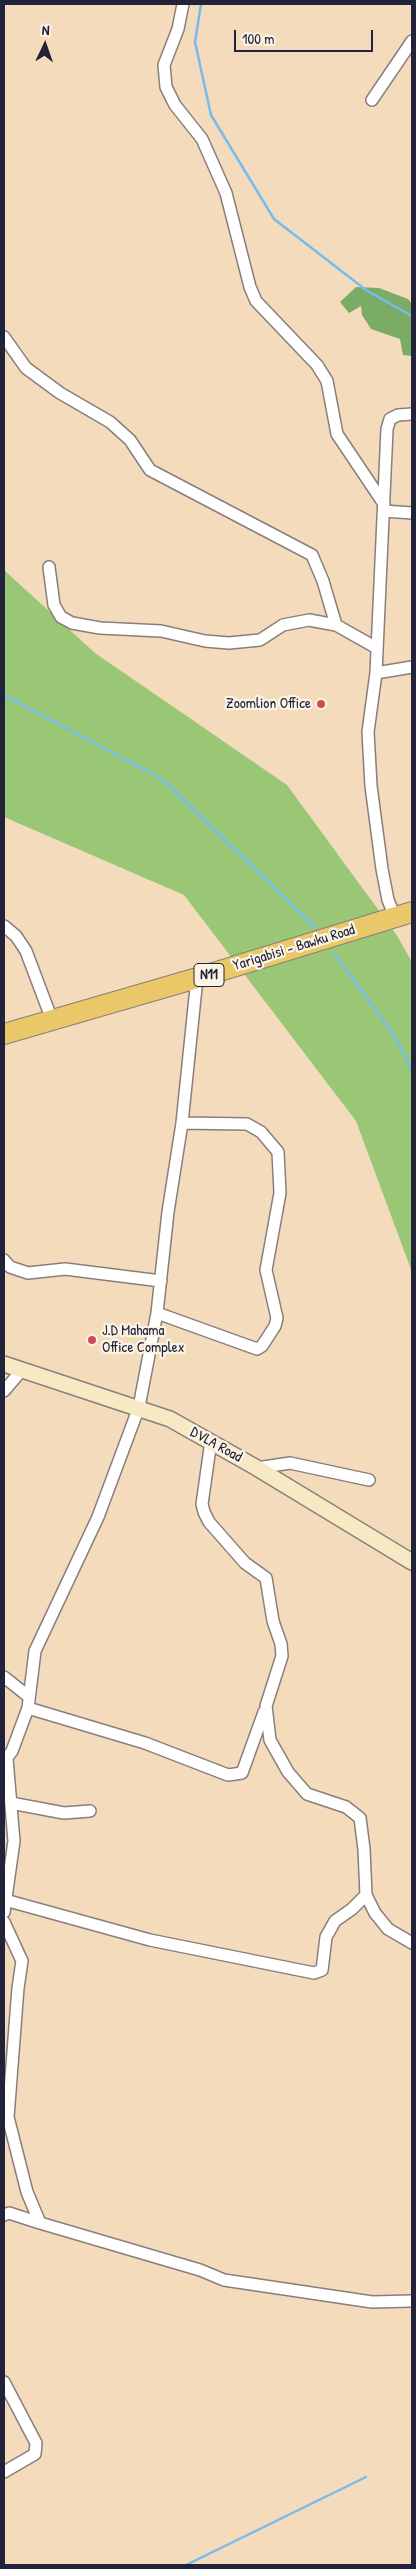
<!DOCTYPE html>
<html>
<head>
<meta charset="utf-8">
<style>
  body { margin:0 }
  #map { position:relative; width:416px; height:2569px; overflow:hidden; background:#f3dbbc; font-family:"Patrick Hand",sans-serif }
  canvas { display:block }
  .frame { position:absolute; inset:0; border:5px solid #22223b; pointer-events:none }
  .north { position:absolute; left:20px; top:20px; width:50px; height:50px; -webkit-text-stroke:4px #fcf5e5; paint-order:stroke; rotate:3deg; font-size:14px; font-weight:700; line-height:20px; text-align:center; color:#22223b }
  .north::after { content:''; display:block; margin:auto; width:18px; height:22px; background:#22223b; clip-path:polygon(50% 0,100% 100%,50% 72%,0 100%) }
  .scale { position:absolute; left:234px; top:30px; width:139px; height:22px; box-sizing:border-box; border:2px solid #22223b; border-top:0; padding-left:6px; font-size:15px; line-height:18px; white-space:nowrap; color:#22223b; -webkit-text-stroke:4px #fcf5e5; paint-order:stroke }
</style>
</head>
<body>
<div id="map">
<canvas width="416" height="2569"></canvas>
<div class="frame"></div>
<div class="north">N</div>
<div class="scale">100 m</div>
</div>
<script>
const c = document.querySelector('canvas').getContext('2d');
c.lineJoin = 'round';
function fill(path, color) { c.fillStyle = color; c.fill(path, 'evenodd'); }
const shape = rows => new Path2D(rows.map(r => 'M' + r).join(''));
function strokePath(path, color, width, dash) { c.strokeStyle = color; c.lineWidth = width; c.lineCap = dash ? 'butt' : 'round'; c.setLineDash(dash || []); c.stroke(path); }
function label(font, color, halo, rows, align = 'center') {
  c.font = font + ' "Patrick Hand",sans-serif'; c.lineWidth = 4.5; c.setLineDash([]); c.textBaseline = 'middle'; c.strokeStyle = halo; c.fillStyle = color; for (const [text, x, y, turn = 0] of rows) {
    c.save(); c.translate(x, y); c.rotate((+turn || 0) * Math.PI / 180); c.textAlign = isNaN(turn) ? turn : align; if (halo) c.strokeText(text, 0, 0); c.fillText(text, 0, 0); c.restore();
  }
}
const green = shape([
  [4,570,95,653,287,785,396,934,412,962,412,1272,356,1121,184,895,4,817]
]);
const forest = shape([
  [356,287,379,288,408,299,412,304,412,356,403,355,400,339,371,329,362,315,361,306,349,313,340,302]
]);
const stream = shape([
  [201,4,195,42,211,115,274,219,366,290,412,316],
  [4,695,162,779,316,928],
  [334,953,396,1038,412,1070],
  [186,2565,366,2477]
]);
const street = shape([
  [183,4,178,29,164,65,166,87,175,105,202,139,226,193,250,287,256,301,317,365,327,381,337,434,384,504],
  [372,100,412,41],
  [4,337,26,368,60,393,110,422,130,440,150,470,312,555,323,581,336,625,375,647],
  [384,511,412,513],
  [49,567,54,605,61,617,72,623,100,628,161,631,205,641,229,643,260,640,283,625,309,620,336,625],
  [376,673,412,667],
  [395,917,388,900,382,869,371,786,368,732,376,673,387,429,390,419,398,415,412,414],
  [4,926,16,936,26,951,52,1020],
  [4,1260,10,1267,28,1273,65,1269,161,1281],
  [157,1313,257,1349,262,1346,275,1326,277,1318,266,1270,280,1193,278,1152,261,1132,247,1124,182,1123],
  [4,1391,22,1370],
  [211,1441,202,1504,204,1512,209,1522,245,1563,266,1578,273,1621,281,1644,282,1656,266,1706,270,1740,288,1772,307,1794,346,1807,360,1818,364,1849,366,1895,375,1913,388,1929,412,1943],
  [257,1468,290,1463,369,1480],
  [4,1677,28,1696],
  [28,1708,145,1743,228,1775,242,1773,264,1712],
  [4,1762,12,1751,28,1708,35,1651,98,1517,139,1407,157,1313,168,1212,182,1123,197,978],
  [11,1803,64,1813,90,1811],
  [5,1900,150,1940,314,1973,322,1970,326,1937,335,1921,352,1909,366,1895],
  [4,1912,14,1841,7,1759],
  [4,1922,22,1961,18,1988,8,2117,27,2192,40,2223,200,2270,224,2280,372,2302,412,2301],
  [4,2215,9,2213,40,2223],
  [4,2382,36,2443,35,2454,4,2472]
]);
const secondary = shape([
  [4,1364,170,1419,257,1468,412,1562]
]);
const highway = shape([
  [4,1034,197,978,412,912]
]);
const markers = [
  [321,704,5,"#d1495b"],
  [92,1340,5,"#d1495b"]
];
const shields = [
  [209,975,30]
];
const shieldNames = [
  ["N11",209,975]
];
const poiNames = [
  ["Zoomlion Office",311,704],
  ["J.D Mahama",102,1331,"left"],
  ["Office Complex",102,1348,"left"]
];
const streetNames = [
  ["Yarigabisi - Bawku Road",294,948,-17],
  ["DVLA Road",216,1445,29]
];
fill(green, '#9ac775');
fill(forest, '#7bac66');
strokePath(stream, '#76bced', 2.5);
strokePath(street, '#8a7e7c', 14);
strokePath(secondary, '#8a7e7c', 18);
strokePath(highway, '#8a7e7c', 22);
strokePath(street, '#fff', 11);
strokePath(secondary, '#f7e9c3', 15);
strokePath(highway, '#eac769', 20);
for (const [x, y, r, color] of markers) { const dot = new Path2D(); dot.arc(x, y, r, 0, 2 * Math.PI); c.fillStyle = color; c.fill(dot); strokePath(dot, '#fcf5e5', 2); }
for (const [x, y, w] of shields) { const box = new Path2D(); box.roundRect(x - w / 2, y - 11.5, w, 23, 4); c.fillStyle = '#fcf5e5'; c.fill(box); strokePath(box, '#22223b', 1); }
label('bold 14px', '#22223b', null, shieldNames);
label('15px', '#22223b', '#fcf5e5', poiNames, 'right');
label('15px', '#22223b', '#fcf5e5', streetNames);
</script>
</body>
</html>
